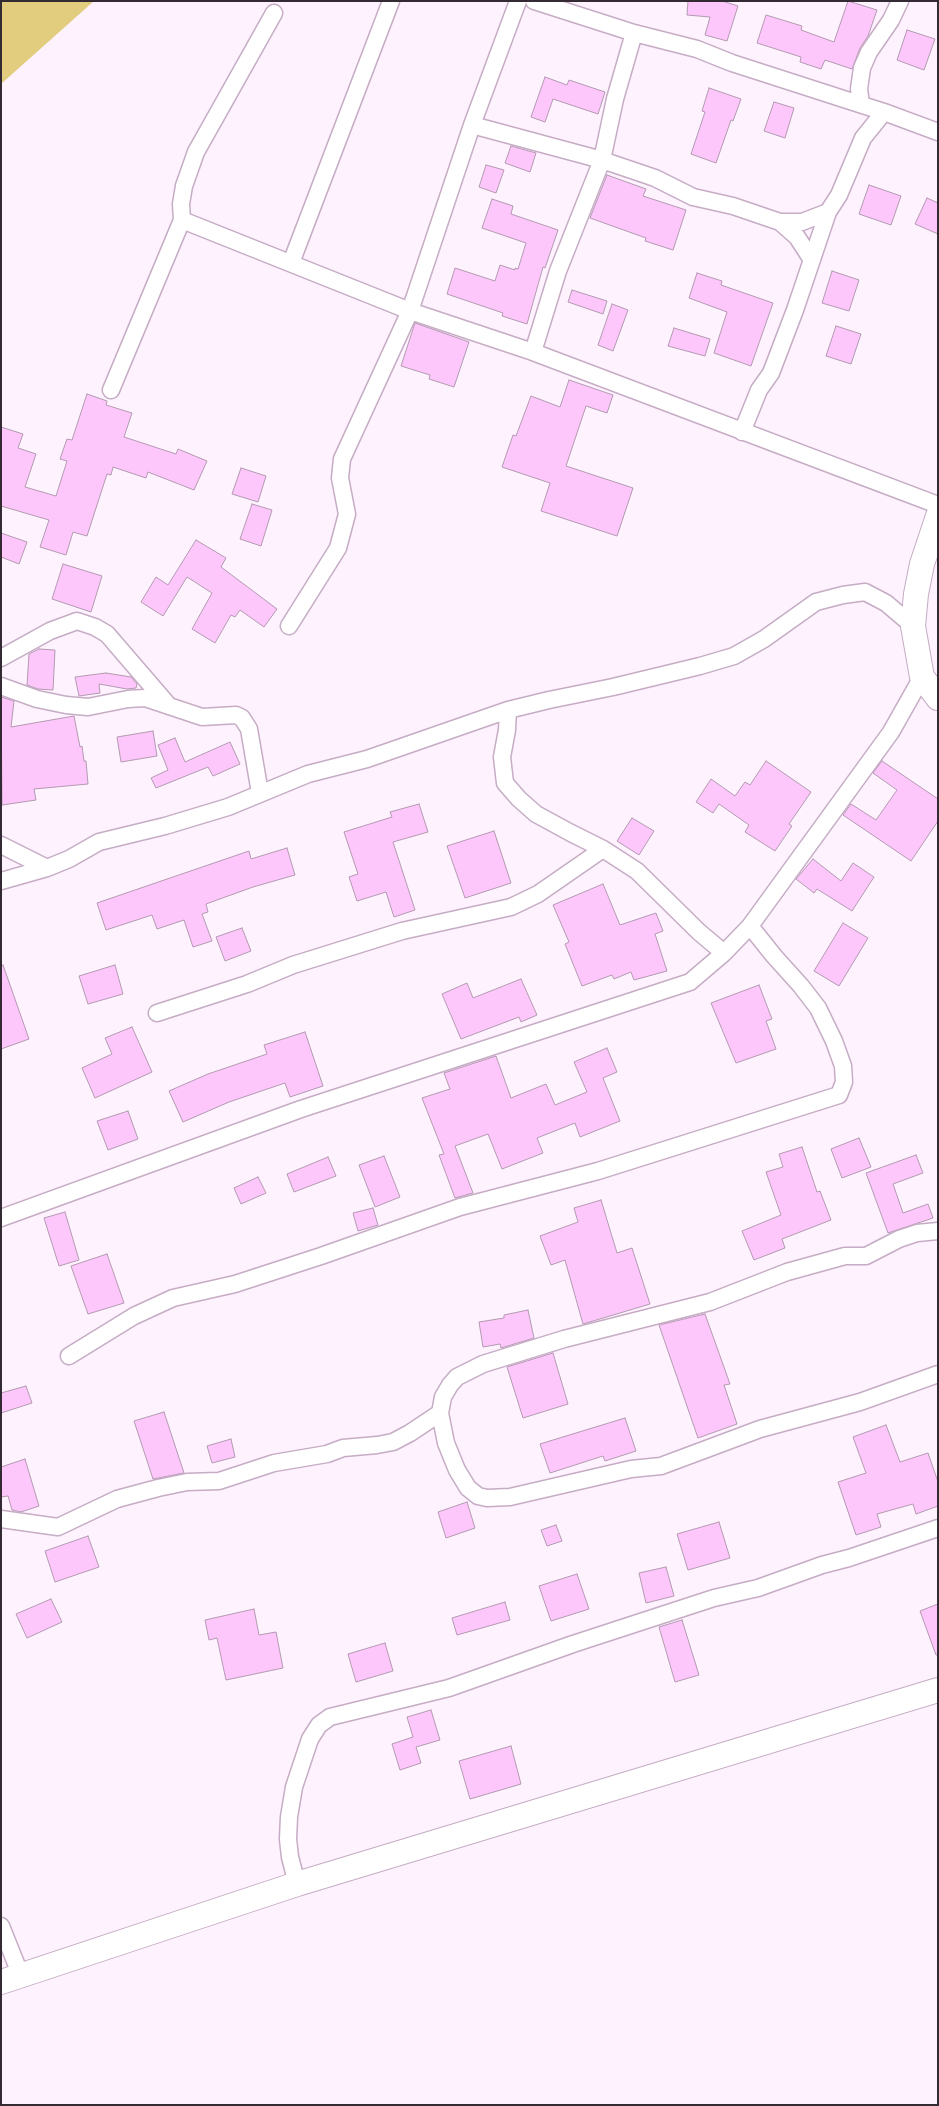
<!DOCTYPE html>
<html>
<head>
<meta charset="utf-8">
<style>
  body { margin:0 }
  #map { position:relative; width:939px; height:2106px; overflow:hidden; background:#fdf2fd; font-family:Manrope,sans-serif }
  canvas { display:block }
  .frame { position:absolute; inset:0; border:2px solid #342a33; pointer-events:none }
</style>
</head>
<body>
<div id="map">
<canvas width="939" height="2106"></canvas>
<div class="frame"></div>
</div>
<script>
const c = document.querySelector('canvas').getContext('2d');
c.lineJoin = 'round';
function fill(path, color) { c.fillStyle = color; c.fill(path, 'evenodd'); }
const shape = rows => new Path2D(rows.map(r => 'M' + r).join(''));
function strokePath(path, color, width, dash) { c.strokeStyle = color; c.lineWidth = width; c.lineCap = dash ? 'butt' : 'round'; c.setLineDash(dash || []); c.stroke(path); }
const green = shape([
  [1,1,94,1,1,84]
]);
const building = shape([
  [688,1,722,1,738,6,727,41,705,35,710,17,687,15,688,1],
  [848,1,877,10,868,36,860,48,852,69,825,60,821,69,800,62,801,57,757,43,766,15,802,26,801,30,834,42,848,1],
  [907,30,935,39,924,70,897,60,907,30],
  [545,77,567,85,569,80,605,92,598,114,553,99,545,122,531,117,545,77],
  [709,88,741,99,733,121,731,120,716,163,691,154,705,112,702,111,709,88],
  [774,102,794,108,785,138,764,131,774,102],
  [511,146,536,153,530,172,505,163,511,146],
  [486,165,504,170,496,193,479,187,486,165],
  [607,175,646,189,643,196,686,210,673,250,645,241,646,238,590,218,607,175],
  [869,185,901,196,891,225,859,214,869,185],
  [927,198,938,203,938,234,915,224,927,198],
  [492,199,513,206,511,214,558,230,545,268,543,267,527,324,502,316,503,313,447,294,455,268,495,281,500,265,515,270,515,268,518,269,526,243,482,228,492,199],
  [832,271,859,280,849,311,822,303,832,271],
  [697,273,722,281,721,285,773,303,751,366,714,353,727,312,689,298,697,273],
  [572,290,607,301,603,314,568,302,572,290],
  [612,304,628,310,613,351,598,345,612,304],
  [415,323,469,342,454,387,429,379,430,375,401,366,415,323],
  [836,326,861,334,851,364,826,356,836,326],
  [674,328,710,339,705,356,668,346,674,328],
  [569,380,613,395,607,413,586,406,566,466,633,488,617,536,541,511,550,483,502,467,513,435,516,436,531,396,560,407,569,380],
  [87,394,107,401,106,405,132,413,124,437,176,454,178,449,207,461,194,490,148,472,146,478,113,467,111,475,107,474,87,536,73,532,66,555,40,547,49,520,1,506,1,427,23,434,18,448,36,454,25,487,56,496,67,461,60,459,67,439,72,440,87,394],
  [241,468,266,476,258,502,232,494,241,468],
  [252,504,272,510,261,546,240,539,252,504],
  [1,533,27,542,19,564,1,557,1,533],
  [196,540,226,558,221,567,277,609,264,627,240,610,235,617,231,615,215,643,192,629,212,593,187,577,163,616,141,602,156,577,168,585,196,540],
  [63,564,102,576,91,612,52,599,63,564],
  [39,649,55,650,53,690,38,689,27,685,29,654,39,649],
  [106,673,131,677,137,684,136,688,127,689,99,684,100,693,79,696,75,677,106,673],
  [1,697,14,701,11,727,74,716,80,747,82,746,84,761,86,761,88,784,34,789,36,800,2,805,1,697],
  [153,731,157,756,121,762,117,737,153,731],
  [175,738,185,762,230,742,240,764,213,776,208,767,156,788,151,778,168,770,158,745,175,738],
  [766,761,811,792,789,824,792,826,775,851,745,832,749,825,719,804,713,813,696,802,711,779,735,796,745,782,750,785,766,761],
  [882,761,938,799,938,821,911,861,843,815,851,804,876,820,897,790,873,773,882,761],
  [419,804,428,832,393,842,415,910,394,917,386,892,357,901,349,877,358,874,344,832,392,817,390,812,419,804],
  [632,818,654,831,639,855,617,841,632,818],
  [494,831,511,883,465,898,447,846,494,831],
  [287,848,295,875,253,887,206,904,208,912,202,914,212,941,193,947,184,920,157,929,152,915,106,930,97,903,249,851,251,859,287,848],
  [813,859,841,881,853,863,874,877,852,911,817,889,814,893,796,879,813,859],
  [603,884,620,925,656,913,663,931,655,934,667,971,634,980,631,972,614,979,612,975,582,986,565,944,569,942,553,905,603,884],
  [843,923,868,938,839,986,814,971,843,923],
  [242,928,251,951,225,961,216,937,242,928],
  [3,965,29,1039,1,1049,1,966,3,965],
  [115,965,123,994,88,1004,79,976,115,965],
  [521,979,537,1015,521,1022,519,1017,461,1039,442,994,467,983,473,998,521,979],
  [759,985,772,1019,766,1021,776,1049,736,1063,711,1003,759,985],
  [132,1027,152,1072,95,1098,82,1068,112,1054,105,1038,132,1027],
  [305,1032,323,1086,290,1097,285,1083,229,1102,183,1122,169,1091,208,1074,267,1054,264,1045,305,1032],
  [607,1048,617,1072,603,1078,620,1121,580,1137,575,1123,537,1138,543,1153,502,1169,488,1134,455,1146,473,1193,455,1198,439,1155,444,1154,422,1098,450,1089,444,1073,496,1056,511,1098,546,1084,555,1105,587,1092,574,1062,607,1048],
  [128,1111,138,1139,108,1150,97,1121,128,1111],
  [859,1138,871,1167,842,1178,831,1149,859,1138],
  [802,1147,817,1192,820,1191,831,1220,782,1239,785,1248,754,1260,742,1231,781,1215,766,1172,783,1167,779,1154,802,1147],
  [916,1155,923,1173,893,1184,903,1213,928,1204,933,1218,888,1233,866,1173,916,1155],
  [384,1156,400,1197,375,1207,359,1165,384,1156],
  [328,1157,336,1176,294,1192,287,1174,328,1157],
  [258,1177,266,1193,241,1204,234,1188,258,1177],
  [601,1200,617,1253,632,1248,650,1304,583,1324,565,1260,551,1265,540,1236,578,1222,574,1208,601,1200],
  [373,1208,378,1225,358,1231,353,1213,373,1208],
  [65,1212,79,1260,59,1266,44,1218,65,1212],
  [107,1254,124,1303,88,1314,71,1266,107,1254],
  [528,1310,534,1338,501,1348,500,1344,483,1347,479,1322,504,1318,504,1315,528,1310],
  [705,1314,730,1384,724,1385,737,1424,698,1438,659,1325,705,1314],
  [553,1353,568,1404,523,1418,507,1367,553,1353],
  [26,1386,32,1403,1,1413,1,1393,26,1386],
  [164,1412,184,1473,153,1479,134,1421,164,1412],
  [625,1418,636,1451,605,1461,603,1456,550,1473,540,1444,625,1418],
  [886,1425,900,1462,928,1453,938,1482,938,1506,916,1514,913,1504,877,1514,881,1527,856,1535,838,1482,866,1473,853,1437,886,1425],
  [231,1439,235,1457,212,1463,207,1446,231,1439],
  [25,1459,39,1506,21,1512,12,1510,8,1496,1,1497,1,1467,25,1459],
  [467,1502,475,1528,446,1538,438,1512,467,1502],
  [719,1522,730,1558,688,1570,677,1534,719,1522],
  [556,1525,562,1541,547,1546,541,1530,556,1525],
  [88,1536,99,1567,55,1582,45,1551,88,1536],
  [666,1567,674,1596,646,1603,639,1573,666,1567],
  [577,1574,589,1609,551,1621,539,1586,577,1574],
  [51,1599,62,1622,27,1638,16,1614,51,1599],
  [505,1602,510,1620,457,1635,452,1618,505,1602],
  [938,1604,938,1655,936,1655,920,1611,938,1604],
  [254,1609,259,1635,276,1632,283,1668,226,1680,217,1638,209,1640,205,1620,254,1609],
  [682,1620,699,1675,675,1682,659,1627,682,1620],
  [385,1643,393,1671,356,1682,348,1654,385,1643],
  [431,1710,440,1740,416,1747,421,1763,400,1770,392,1744,413,1737,407,1717,431,1710],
  [511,1746,521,1784,470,1799,459,1761,511,1746]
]);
const street = shape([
  [534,1,634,33,697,49,732,63,884,112,938,132],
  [861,104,859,89,862,68,869,52,891,20,900,1],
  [472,125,602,160,655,178,693,197,733,206,780,222,802,222,828,212],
  [182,220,181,204,184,186,196,152,274,13],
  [780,222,797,237,812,260],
  [291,263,391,1],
  [533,352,558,271,602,160,615,99,634,33],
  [111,390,182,220,410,311,533,352,938,505],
  [742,432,759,390,771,373,795,310,828,212,839,195,863,138,884,112],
  [289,626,338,548,347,514,340,478,342,459,410,311,472,125,518,1],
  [1,658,50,631,77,621,95,627,107,634,169,706],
  [1,686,37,699,66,705,88,707,128,699,145,698,202,717,236,715,242,718,249,729,260,793],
  [508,710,507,730,502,757,505,783,519,799,536,814,571,833,603,849,637,871,699,932,724,953],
  [1,845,47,868],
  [1,881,47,868,69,859,99,842,165,826,228,807,308,774,367,759,508,710,549,700,613,687,700,666,734,656,764,639,816,602,843,595,865,592,886,603,913,626],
  [157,1013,247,984,293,965,402,931,511,907,538,894,603,849],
  [1,1218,301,1109,690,982,724,953,750,926,891,732,922,677],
  [69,1356,134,1316,173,1298,235,1284,321,1256,460,1207,598,1171,839,1095,844,1082,843,1066,834,1041,818,1008,801,986,774,956,750,926],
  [440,1413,446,1443,457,1470,468,1488,478,1496,487,1498,510,1497,631,1469,661,1466,760,1429,860,1402,938,1374],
  [1,1519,58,1527,117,1499,158,1488,187,1482,219,1481,274,1463,327,1454,343,1448,377,1445,393,1442,410,1433,440,1413,443,1397,450,1385,457,1377,483,1364,564,1339,710,1302,787,1272,845,1256,866,1256,899,1239,917,1233,938,1231],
  [297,1884,290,1857,288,1839,289,1817,294,1787,310,1739,319,1725,330,1717,449,1688,573,1644,714,1598,758,1588,822,1565,849,1558,938,1528],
  [1,1926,21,1976]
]);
const secondary = shape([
  [938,516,922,564,916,594,913,626,922,677,938,698],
  [1,1982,297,1884,938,1690]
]);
fill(green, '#e2cd7e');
fill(building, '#fec7fb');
strokePath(building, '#b399b1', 1);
strokePath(street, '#c6acc5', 19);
strokePath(secondary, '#c6acc5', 26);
strokePath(street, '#fff', 16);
strokePath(secondary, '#fff', 24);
</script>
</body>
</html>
